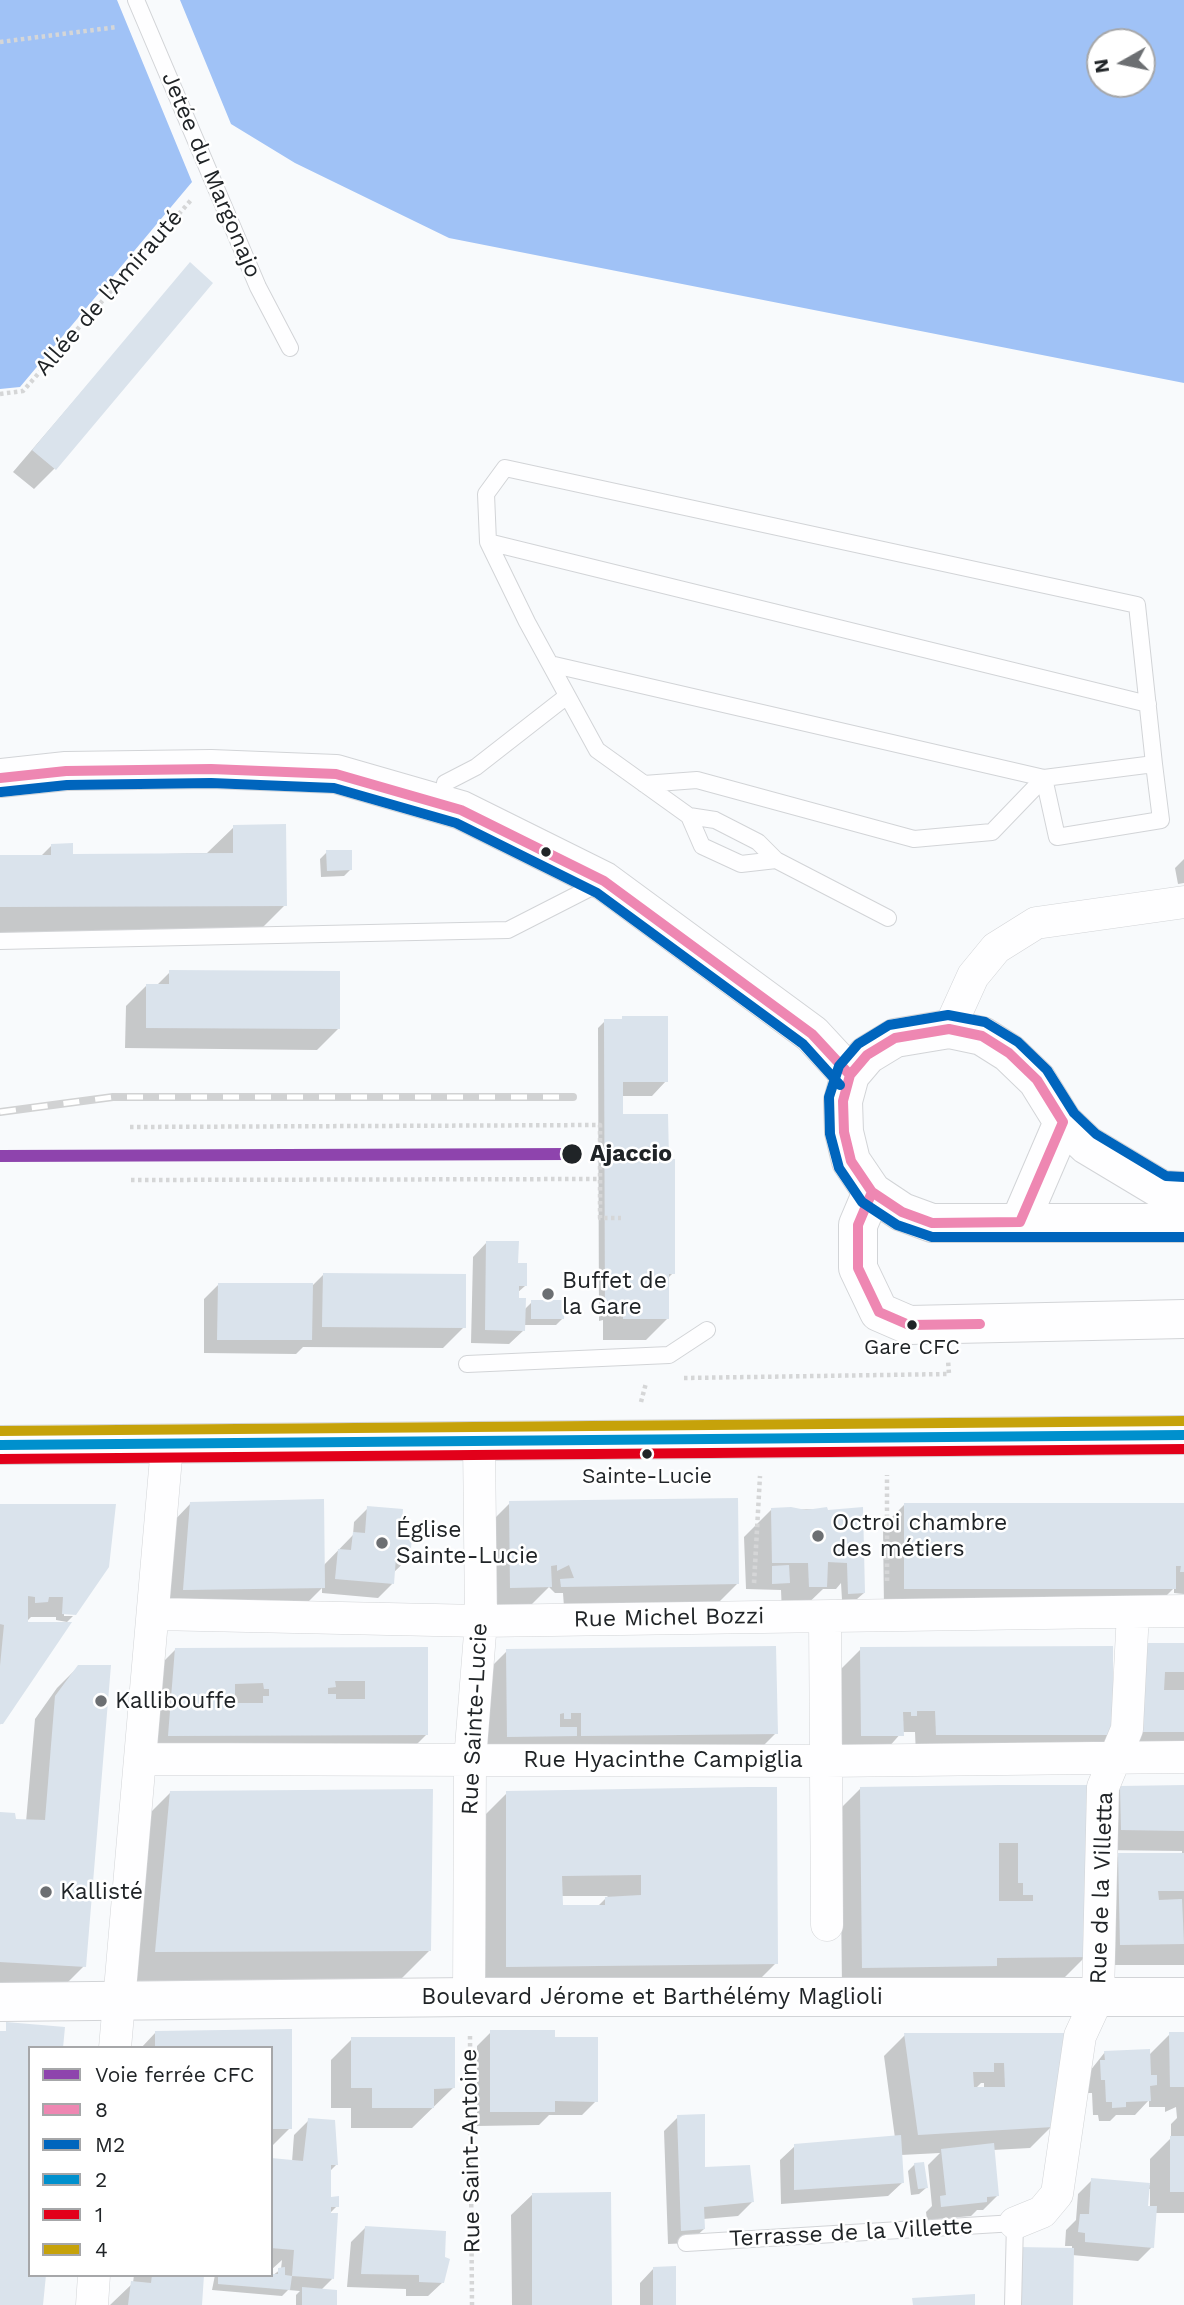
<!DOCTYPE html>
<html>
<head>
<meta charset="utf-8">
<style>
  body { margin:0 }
  #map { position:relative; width:1184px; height:2305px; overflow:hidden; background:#f8fafc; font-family:"Work Sans",sans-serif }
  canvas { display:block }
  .legend { position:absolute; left:28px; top:2046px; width:245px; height:231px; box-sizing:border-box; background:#fff; border:2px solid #a6a7a9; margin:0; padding:9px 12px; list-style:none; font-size:21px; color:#202427 }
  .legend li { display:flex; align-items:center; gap:14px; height:35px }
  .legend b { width:35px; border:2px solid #a6a7a9 }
  .north { position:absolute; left:1086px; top:28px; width:70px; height:70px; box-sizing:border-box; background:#fff; border:2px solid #a6a7a9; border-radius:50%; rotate:261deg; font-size:19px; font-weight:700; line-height:28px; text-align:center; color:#202427 }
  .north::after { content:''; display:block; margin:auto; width:24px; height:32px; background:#6c6f72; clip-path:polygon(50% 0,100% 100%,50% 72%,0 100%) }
</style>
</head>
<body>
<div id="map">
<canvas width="1184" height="2305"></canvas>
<ul class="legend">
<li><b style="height:9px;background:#8e44ad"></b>Voie ferrée CFC</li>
<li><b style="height:9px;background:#ee87b2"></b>8</li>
<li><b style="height:9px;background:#0065bd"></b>M2</li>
<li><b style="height:9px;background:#0090cd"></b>2</li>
<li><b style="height:9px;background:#e2001a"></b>1</li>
<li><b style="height:9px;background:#c6a20a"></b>4</li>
</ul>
<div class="north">N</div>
</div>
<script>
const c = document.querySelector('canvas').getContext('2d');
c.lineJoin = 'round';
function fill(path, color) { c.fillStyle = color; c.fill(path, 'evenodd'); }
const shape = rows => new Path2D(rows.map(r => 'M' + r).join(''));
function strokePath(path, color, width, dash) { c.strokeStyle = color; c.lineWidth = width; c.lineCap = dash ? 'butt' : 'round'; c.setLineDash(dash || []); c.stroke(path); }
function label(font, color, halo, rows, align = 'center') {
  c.font = font + ' "Work Sans",sans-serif'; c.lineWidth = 5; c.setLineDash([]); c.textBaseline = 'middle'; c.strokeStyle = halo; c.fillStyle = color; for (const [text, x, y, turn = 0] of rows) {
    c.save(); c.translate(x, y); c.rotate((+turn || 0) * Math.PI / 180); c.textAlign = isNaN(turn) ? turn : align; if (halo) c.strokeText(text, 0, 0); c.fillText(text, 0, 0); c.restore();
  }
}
const water = shape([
  [0,0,117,0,192,182,20,387,0,389],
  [180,0,1184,0,1184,383,449,238,295,163,231,124],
  [1100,42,1142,42,1142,84,1100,84]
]);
const shadow = shape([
  [190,265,55,468,34,489,13,472],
  [234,827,285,905,258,932,0,933,0,857,41,856,52,845,71,856,207,853],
  [327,852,351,869,344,876,321,877,320,859],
  [1184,859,1184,883,1178,884,1175,868],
  [170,972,338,1029,317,1050,125,1048,126,1006,147,985,157,985],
  [623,1018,666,1081,652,1096,621,1096,621,1119,673,1273,667,1279,667,1319,646,1340,603,1340,603,1320,599,1321,598,1028,605,1021,619,1021],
  [487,1242,517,1265,525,1286,517,1293,524,1310,532,1302,563,1318,556,1325,524,1325,524,1330,509,1344,471,1343,473,1257],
  [323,1275,464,1327,443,1348,303,1347,296,1354,204,1353,204,1299,219,1284,313,1285],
  [191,1503,323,1566,353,1535,354,1522,368,1508,399,1539,409,1558,394,1572,392,1584,378,1598,322,1593,322,1588,302,1608,163,1611,170,1525],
  [510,1503,737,1584,716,1605,564,1607,563,1593,555,1593,549,1587,529,1607,489,1608,489,1524],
  [1184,1504,1184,1594,1174,1593,1174,1588,1153,1609,884,1609,883,1526,904,1505],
  [0,1506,114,1506,64,1612,64,1616,73,1616,67,1622,56,1620,56,1617,31,1617,24,1624,0,1725],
  [826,1509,864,1593,857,1599,842,1600,841,1583,836,1589,823,1589,798,1613,782,1613,781,1590,746,1589,744,1537,771,1510],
  [1184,1645,1184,1752,1120,1752,1117,1666],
  [426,1649,426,1735,399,1762,142,1763,148,1677,175,1650],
  [861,1649,1112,1734,1091,1755,916,1756,915,1732,902,1732,881,1756,841,1756,840,1670],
  [507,1651,776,1733,755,1754,487,1757,486,1672],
  [79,1666,84,1966,63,1987,0,1983,0,1814,14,1821,26,1822,35,1719,57,1688],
  [1086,1786,1086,1956,1065,1977,983,1978,842,1988,840,1809,861,1788],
  [1184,1787,1184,1965,1100,1965,1098,1876,1119,1855,1182,1855,1182,1851,1100,1850,1100,1809,1121,1788],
  [746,1789,776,1963,755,1984,485,1987,486,1814,507,1793],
  [561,1896,608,1896,598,1906,561,1907],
  [170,1793,430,1950,393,1987,120,1987,134,1829],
  [290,2030,290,2128,271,2147,271,2048,141,2048,156,2032],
  [491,2032,553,2039,596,2101,582,2115,549,2115,539,2125,477,2126,477,2046],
  [1170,2034,1184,2034,1184,2213,1154,2213,1152,2247,1138,2261,1072,2255,1071,2305,1005,2305,1006,2263,1020,2249,1072,2250,1072,2246,1065,2246,1066,2230,1076,2220,1078,2194,1092,2180,1150,2185,1150,2159,1171,2138,1171,2124,1177,2118,1176,2107,1165,2112,1165,2107,1149,2107,1149,2100,1135,2115,1116,2115,1110,2121,1099,2121,1098,2115,1093,2115,1092,2093,1087,2093,1086,2076,1105,2052,1148,2056],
  [1147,2189,1150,2189,1150,2207,1146,2207],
  [905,2035,1066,2035,1052,2126,1030,2148,993,2150,998,2195,983,2210,977,2210,971,2216,927,2220,926,2212,932,2206,928,2165,940,2153,901,2155,903,2182,888,2196,781,2204,780,2160,795,2146,895,2138,884,2056],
  [981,2083,984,2083,984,2089,975,2089],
  [352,2039,453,2088,412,2128,351,2128,351,2108,331,2108,331,2060],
  [678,2117,703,2169,752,2202,738,2216,703,2219,704,2229,689,2243,668,2244,664,2131],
  [309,2120,336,2165,329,2172,330,2198,337,2206,328,2215,332,2279,321,2290,335,2305,296,2305,296,2295,300,2291,288,2290,282,2296,212,2290,215,2275,272,2276,281,2269,282,2260,271,2270,271,2160,292,2162,294,2135],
  [915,2164,926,2188,919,2194,911,2195,908,2171],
  [533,2194,610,2305,512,2305,511,2215],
  [365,2228,448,2260,443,2282,428,2296,406,2296,406,2289,347,2287,351,2242],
  [654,2268,674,2305,640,2305,640,2283],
  [134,2275,202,2275,200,2305,110,2305,133,2283]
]);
const building = shape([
  [190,262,213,283,56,470,32,450],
  [286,824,287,906,0,907,0,855,51,855,51,844,73,843,73,854,233,853,233,825],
  [326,850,352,850,352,870,327,871],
  [169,970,340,971,340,1029,146,1028,146,984,169,984],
  [622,1016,668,1016,668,1082,623,1082,623,1114,668,1114,669,1159,675,1159,675,1274,669,1274,669,1319,623,1319,623,1314,605,1315,604,1019,622,1019],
  [486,1241,519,1241,518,1263,527,1263,527,1286,519,1286,519,1298,526,1298,525,1331,485,1330],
  [323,1273,466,1274,466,1328,322,1327],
  [218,1283,313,1283,312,1340,217,1340],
  [531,1300,565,1300,564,1319,531,1319],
  [738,1498,739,1584,561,1587,560,1579,574,1578,569,1565,557,1571,557,1565,551,1566,552,1587,510,1588,509,1501],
  [324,1499,325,1588,183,1590,190,1502],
  [904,1503,1184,1503,1184,1572,1180,1572,1181,1566,1176,1566,1176,1589,904,1589],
  [0,1504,116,1504,109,1567,76,1615,62,1614,63,1597,49,1597,48,1602,35,1603,35,1597,28,1596,28,1622,72,1622,3,1724,0,1724,0,1666,4,1625,0,1624],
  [367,1506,403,1509,401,1537,412,1538,410,1559,396,1557,394,1584,335,1579,338,1549,351,1550,353,1532,365,1533],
  [791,1507,806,1510,827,1507,828,1510,863,1507,865,1593,848,1594,847,1563,828,1562,827,1587,809,1587,808,1563,772,1563,771,1508],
  [789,1565,790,1583,772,1584,772,1566],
  [1137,1643,1184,1643,1184,1672,1165,1672,1164,1690,1184,1690,1184,1732,1140,1732],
  [776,1646,778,1734,581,1736,581,1713,571,1713,571,1719,564,1719,564,1713,560,1714,560,1727,577,1727,577,1736,507,1737,506,1649],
  [1113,1646,1113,1735,936,1735,935,1711,917,1711,917,1716,911,1716,911,1712,903,1712,904,1736,861,1736,860,1647],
  [428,1647,428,1735,168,1736,175,1648],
  [335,1681,365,1681,365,1699,336,1699,336,1694,328,1694,328,1688,336,1687],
  [263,1683,264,1689,269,1689,269,1696,263,1696,263,1703,235,1703,235,1684],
  [78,1665,111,1665,86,1967,0,1962,0,1812,15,1813,16,1819,45,1820,55,1696],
  [999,1785,1087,1785,1088,1957,997,1958,997,1966,862,1968,860,1787],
  [999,1843,1018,1843,1018,1883,1023,1883,1023,1895,1033,1895,1033,1901,999,1901],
  [1184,1785,1184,1831,1121,1830,1120,1786],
  [749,1787,777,1787,778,1964,506,1967,506,1791],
  [641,1875,641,1895,605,1897,605,1905,563,1905,562,1876],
  [433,1789,431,1951,155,1952,170,1791],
  [1118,1853,1184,1853,1184,1891,1158,1891,1159,1900,1182,1899,1184,1944,1120,1945],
  [6,2022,65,2027,63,2048,30,2048,30,2275,46,2275,43,2305,0,2305,0,2031,6,2031],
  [292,2029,292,2129,271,2129,271,2048,155,2048,155,2031],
  [490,2030,555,2030,555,2037,598,2037,598,2102,555,2101,555,2112,490,2112],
  [1169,2032,1184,2032,1184,2087,1170,2087],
  [904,2033,1068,2033,1053,2127,918,2135],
  [994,2063,1004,2063,1005,2087,974,2087,973,2072,994,2072],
  [351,2037,455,2037,455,2088,434,2089,434,2108,372,2108,372,2088,351,2088],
  [1150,2049,1151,2075,1157,2075,1157,2085,1150,2086,1151,2101,1126,2102,1126,2107,1112,2108,1112,2102,1106,2102,1105,2080,1101,2080,1100,2060,1105,2060,1104,2051],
  [705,2114,705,2167,750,2165,754,2202,704,2207,705,2229,681,2231,677,2115],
  [308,2118,335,2120,338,2165,331,2165,331,2197,339,2196,339,2207,331,2207,331,2213,338,2213,334,2279,292,2276,290,2290,218,2284,218,2275,278,2274,278,2268,285,2267,285,2275,292,2276,294,2250,271,2248,271,2158,303,2161],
  [901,2135,904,2183,794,2190,794,2144],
  [1170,2136,1184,2136,1184,2192,1170,2192],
  [994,2143,999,2196,987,2197,987,2202,941,2207,940,2196,946,2195,941,2149],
  [924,2162,928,2188,918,2189,914,2163],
  [1091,2178,1150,2183,1148,2206,1157,2206,1154,2248,1085,2242,1085,2233,1078,2232,1080,2214,1089,2214],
  [611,2192,612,2305,532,2305,532,2193],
  [365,2226,446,2231,445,2257,450,2259,444,2283,419,2282,419,2275,361,2274],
  [1019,2247,1074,2248,1073,2305,1019,2305],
  [676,2266,676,2305,653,2305,653,2267],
  [152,2275,204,2275,202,2305,128,2305,131,2281,151,2283],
  [302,2287,337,2290,337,2305,302,2305],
  [975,2294,975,2305,913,2305,912,2298]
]);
const path = shape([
  [0,42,117,27],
  [0,394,23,391,192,199],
  [130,1127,600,1125,600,1218,621,1218],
  [131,1180,600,1179],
  [684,1378,949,1374,948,1360],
  [641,1402,646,1383],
  [887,1581,887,1475],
  [754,1583,760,1476],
  [470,2036,472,2305]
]);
const service = shape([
  [136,0,258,287,290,348],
  [488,542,1148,704],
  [550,664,1044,778,1154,764,1137,605,505,468,486,494,488,542,527,622,597,750,689,816,715,820,758,842,776,860,888,918],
  [1044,778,1057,837,1161,820,1154,764],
  [644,784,697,780,914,839,992,832,1044,778],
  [443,805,445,783,476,767,567,696],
  [689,816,702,846,741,864,776,860],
  [0,941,508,930,602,882],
  [467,1364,669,1355,707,1330],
  [686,2243,1015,2223,1013,2305]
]);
const minor = shape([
  [949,1029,973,976,996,948,1036,923,1184,902],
  [154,1614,481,1621,1184,1611],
  [825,1617,827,1925],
  [142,1759,825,1761,1184,1757],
  [469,1997,470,1760,481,1621,479,1442],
  [115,2048,167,1446],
  [1015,2223,1042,2212,1057,2194,1080,2036,1098,1997,1103,1787,1127,1729,1133,1612],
  [92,2305,94,2275]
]);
const secondary = shape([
  [872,1192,858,1225,858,1268,879,1312,909,1325,1184,1319],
  [0,2002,469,1997,1184,1997]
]);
const primary = shape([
  [0,778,66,771,211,769,336,774,461,810,604,881,812,1034,850,1075],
  [1184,1191,1162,1190,1087,1145,1063,1122,1037,1080,1009,1053,982,1036,949,1029,895,1038,867,1055,850,1075,843,1101,844,1132,851,1161,872,1192,902,1212,932,1223,1184,1223],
  [1020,1222,1063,1122],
  [0,1445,1184,1435]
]);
const rail = shape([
  [0,1112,113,1097,573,1097]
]);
const bus1 = shape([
  [0,778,66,771,211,769,336,774,461,810,604,881,812,1034,850,1075],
  [949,1029,982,1036,1009,1053,1037,1080,1063,1122,1020,1222,932,1223,902,1212,872,1192,851,1161,844,1132,843,1101,850,1075,867,1055,895,1038,949,1029],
  [872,1192,858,1225,858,1268,879,1312,909,1325,980,1324]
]);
const bus2 = shape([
  [1,792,67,785,211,783,334,788,456,823,597,893,803,1044,840,1085],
  [1184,1177,1166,1176,1096,1134,1074,1113,1047,1070,1018,1042,985,1022,948,1015,889,1025,858,1044,839,1066,829,1097,830,1134,839,1168,862,1202,897,1225,932,1237,1184,1237]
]);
const bus3 = shape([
  [0,1445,1184,1435]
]);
const bus4 = shape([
  [0,1459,1184,1449]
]);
const bus5 = shape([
  [0,1431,1184,1421]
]);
const rail1 = shape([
  [0,1156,572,1154]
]);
const markers = [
  [546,852,6,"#202427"],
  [572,1154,11,"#202427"],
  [548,1294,7,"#6c6f72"],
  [912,1325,6,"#202427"],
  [647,1454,6,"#202427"],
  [818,1536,7,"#6c6f72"],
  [382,1543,7,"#6c6f72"],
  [101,1701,7,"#6c6f72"],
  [46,1892,7,"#6c6f72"]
];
const busNames = [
  ["Gare CFC",912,1348],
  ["Sainte-Lucie",647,1477]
];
const streetNames = [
  ["Jetée du Margonajo",211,175,67],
  ["Allée de l'Amirauté",109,293,-49],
  ["Rue Michel Bozzi",669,1618,-1],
  ["Rue Sainte-Lucie",475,1719,-87],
  ["Rue Hyacinthe Campiglia",663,1760],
  ["Rue de la Villetta",1102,1888,-88],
  ["Boulevard Jérome et Barthélémy Maglioli",652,1997],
  ["Rue Saint-Antoine",471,2151,-91],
  ["Terrasse de la Villette",851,2233,-3]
];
const stopNames = [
  ["Ajaccio",590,1154]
];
const poiNames = [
  ["Buffet de",562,1281],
  ["la Gare",562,1307],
  ["Octroi chambre",832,1523],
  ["des métiers",832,1549],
  ["Église",396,1530],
  ["Sainte-Lucie",396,1556],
  ["Kallibouffe",115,1701],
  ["Kallisté",60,1892]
];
fill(water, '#a0c2f6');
fill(shadow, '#0003');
fill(building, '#dae3ec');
strokePath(service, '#d2d4d7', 18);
strokePath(minor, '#d2d4d7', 33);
strokePath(secondary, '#d2d4d7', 40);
strokePath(primary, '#d2d4d7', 40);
strokePath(path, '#d5d6d7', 4.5, [3.5, 3.5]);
strokePath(service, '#fefeff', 16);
strokePath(minor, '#fefeff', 32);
strokePath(secondary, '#fefeff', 38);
strokePath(primary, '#fefeff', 38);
strokePath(rail, '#d1d2d3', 8);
strokePath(rail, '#fff', 5, [16]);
strokePath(bus1, '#ee87b2', 10);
strokePath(bus2, '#0065bd', 10);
strokePath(bus3, '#0090cd', 10);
strokePath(bus4, '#e2001a', 10);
strokePath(bus5, '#c6a20a', 10);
strokePath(rail1, '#8e44ad', 12);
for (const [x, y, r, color] of markers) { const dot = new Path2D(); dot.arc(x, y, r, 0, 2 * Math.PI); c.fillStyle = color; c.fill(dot); strokePath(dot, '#fff', 2.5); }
label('21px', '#202427', '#fff', busNames);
label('23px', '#202427', '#fff', streetNames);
label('bold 23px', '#202427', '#fff', stopNames, 'left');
label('23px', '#202427', '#fff', poiNames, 'left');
</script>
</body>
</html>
